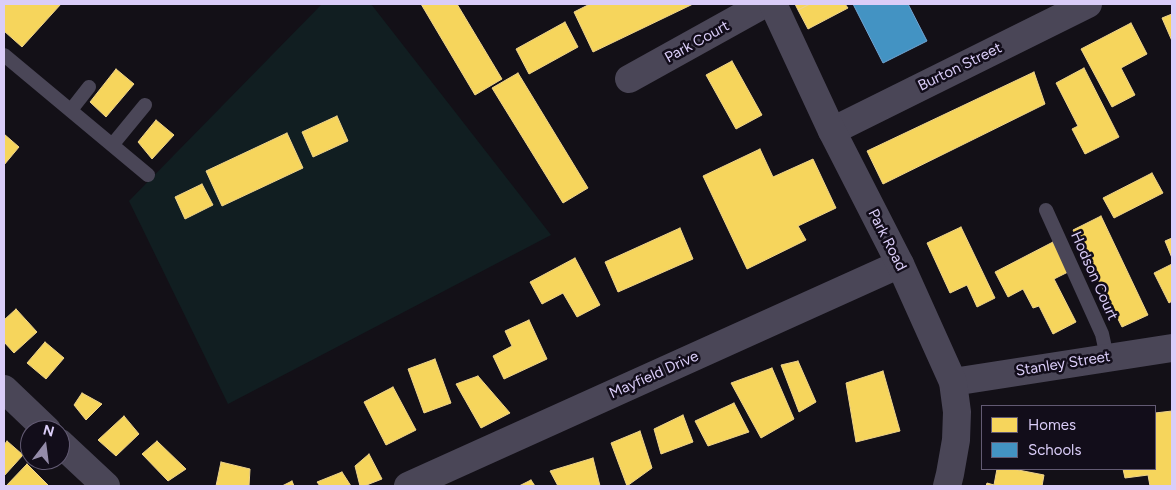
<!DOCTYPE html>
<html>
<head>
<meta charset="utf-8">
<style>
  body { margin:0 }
  #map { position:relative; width:1176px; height:490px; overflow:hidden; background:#131017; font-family:Figtree,sans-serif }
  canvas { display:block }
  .frame { position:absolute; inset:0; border:5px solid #dacdf8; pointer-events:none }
  .legend { position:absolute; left:981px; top:405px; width:175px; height:65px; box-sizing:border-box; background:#120d1a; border:1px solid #625a73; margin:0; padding:6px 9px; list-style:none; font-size:15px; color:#dacdf8 }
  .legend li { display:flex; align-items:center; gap:10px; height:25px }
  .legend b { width:25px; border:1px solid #625a73 }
  .north { position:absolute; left:20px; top:420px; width:50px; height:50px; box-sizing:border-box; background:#120d1a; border:1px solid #625a73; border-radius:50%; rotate:15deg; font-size:14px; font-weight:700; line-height:20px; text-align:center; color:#dacdf8 }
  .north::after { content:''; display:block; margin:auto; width:18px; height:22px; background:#948ba9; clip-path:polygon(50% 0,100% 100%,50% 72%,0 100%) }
</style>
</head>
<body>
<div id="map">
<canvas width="1176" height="490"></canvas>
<div class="frame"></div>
<ul class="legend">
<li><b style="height:14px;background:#f6d55c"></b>Homes</li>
<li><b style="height:14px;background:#4393c3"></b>Schools</li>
</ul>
<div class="north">N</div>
</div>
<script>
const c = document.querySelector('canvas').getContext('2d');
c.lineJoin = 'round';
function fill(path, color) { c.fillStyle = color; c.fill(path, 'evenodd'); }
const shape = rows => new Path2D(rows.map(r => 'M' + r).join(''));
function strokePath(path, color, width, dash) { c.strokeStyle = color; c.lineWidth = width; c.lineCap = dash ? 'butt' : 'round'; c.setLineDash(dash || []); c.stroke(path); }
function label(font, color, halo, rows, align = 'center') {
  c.font = font + ' Figtree,sans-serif'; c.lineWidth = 5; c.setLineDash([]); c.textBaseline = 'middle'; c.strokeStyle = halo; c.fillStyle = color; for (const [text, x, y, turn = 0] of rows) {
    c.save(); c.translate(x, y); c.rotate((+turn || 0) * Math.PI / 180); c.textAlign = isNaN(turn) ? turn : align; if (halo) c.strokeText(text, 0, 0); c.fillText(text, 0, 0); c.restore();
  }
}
const green = shape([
  [322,4,371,4,551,235,228,404,129,201]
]);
const homes = shape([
  [4,4,61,4,22,47,4,31,4,4],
  [421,4,457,4,502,79,475,95,421,4],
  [590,4,693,4,593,52,574,12,590,4],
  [795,4,810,4,798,10,795,4],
  [810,4,845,4,848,8,808,29,798,10,810,4],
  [1172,14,1172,41,1162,18,1172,14],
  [565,22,578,47,529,74,516,49,565,22],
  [1131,23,1147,54,1121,68,1135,95,1112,107,1081,49,1131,23],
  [732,61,762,115,736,129,706,75,732,61],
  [1084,68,1119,137,1085,154,1072,129,1078,126,1056,83,1084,68],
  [116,69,134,84,106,117,90,102,116,69],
  [1034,72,1045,104,883,184,867,151,1034,72],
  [518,73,588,188,563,203,492,88,518,73],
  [337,116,348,141,313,157,302,132,337,116],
  [156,120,174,135,152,159,138,142,156,120],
  [287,133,303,168,222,206,206,171,287,133],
  [4,134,19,147,4,165,4,134],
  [760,149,773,177,813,159,836,208,798,226,806,240,747,269,703,176,760,149],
  [1152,173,1163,193,1114,218,1103,198,1152,173],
  [202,184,213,205,185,219,175,197,202,184],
  [1101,216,1148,315,1122,327,1073,230,1101,216],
  [961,227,995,298,977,307,967,285,950,293,927,243,961,227],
  [680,228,693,259,618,292,605,262,680,228],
  [1172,238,1172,258,1165,241,1172,238],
  [1053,242,1068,272,1054,279,1076,322,1053,334,1039,306,1033,308,1023,289,1008,297,995,272,1053,242],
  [575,258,600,305,577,317,563,293,542,304,530,282,575,258],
  [1172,264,1172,301,1169,303,1154,273,1172,264],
  [16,309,37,332,14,353,4,342,4,320,16,309],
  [529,320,547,359,504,379,493,356,512,346,505,331,529,320],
  [45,342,64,358,46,379,27,363,45,342],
  [435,359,451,403,424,413,408,369,435,359],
  [798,361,816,402,799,412,781,365,798,361],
  [772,368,794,419,761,438,731,383,772,368],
  [883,371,900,431,856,442,846,383,883,371],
  [478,376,510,413,481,428,456,384,478,376],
  [393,387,416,430,386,445,364,402,393,387],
  [82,393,102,404,86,420,74,405,82,393],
  [734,403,749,432,708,446,695,421,734,403],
  [1172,411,1172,486,1150,486,1148,475,1125,478,1123,469,1155,469,1155,413,1172,411],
  [683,415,693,442,661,454,654,429,683,415],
  [124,416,139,434,116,456,98,440,124,416],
  [640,431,652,468,627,486,611,443,640,431],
  [7,441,23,455,4,476,4,445,7,441],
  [157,441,186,469,168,481,142,454,157,441],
  [369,454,382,479,364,486,360,486,355,466,369,454],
  [593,458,600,486,558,486,550,471,593,458],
  [221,462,250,469,249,486,216,486,221,462],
  [27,464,49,486,6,486,27,464],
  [997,469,1013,469,1044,475,1042,486,986,486,987,483,994,485,997,469],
  [342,472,351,486,320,486,317,482,342,472],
  [531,480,535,486,519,486,531,480],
  [292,481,294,486,282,486,292,481]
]);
const schools = shape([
  [853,4,908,4,927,41,883,63,853,4]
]);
const service = shape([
  [4,55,148,175],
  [71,110,89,87],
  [113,144,145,105],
  [1046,210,1102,334,1107,357]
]);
const minor = shape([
  [629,79,764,4],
  [832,131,1088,4],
  [953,382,1172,348],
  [4,389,47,430],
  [60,443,106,486],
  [408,486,900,264]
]);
const tertiary = shape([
  [773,4,832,131,900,264,953,382,957,412,956,440,950,474,947,486]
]);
const streetNames = [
  ["Park Court",697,42,-29],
  ["Burton Street",960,67,-26],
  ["Park Road",887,240,63],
  ["Hodson Court",1094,276,66],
  ["Stanley Street",1063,364,-9],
  ["Mayfield Drive",654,375,-24]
];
fill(green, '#111e21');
fill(homes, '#f6d55c');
strokePath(homes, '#eed38b', 1);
fill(schools, '#4393c3');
strokePath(schools, '#70a4d3', 1);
strokePath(service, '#4a4657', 14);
strokePath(minor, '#4a4657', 28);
strokePath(tertiary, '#4a4657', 28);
label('15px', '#dacdf8', '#120d1a', streetNames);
</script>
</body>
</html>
